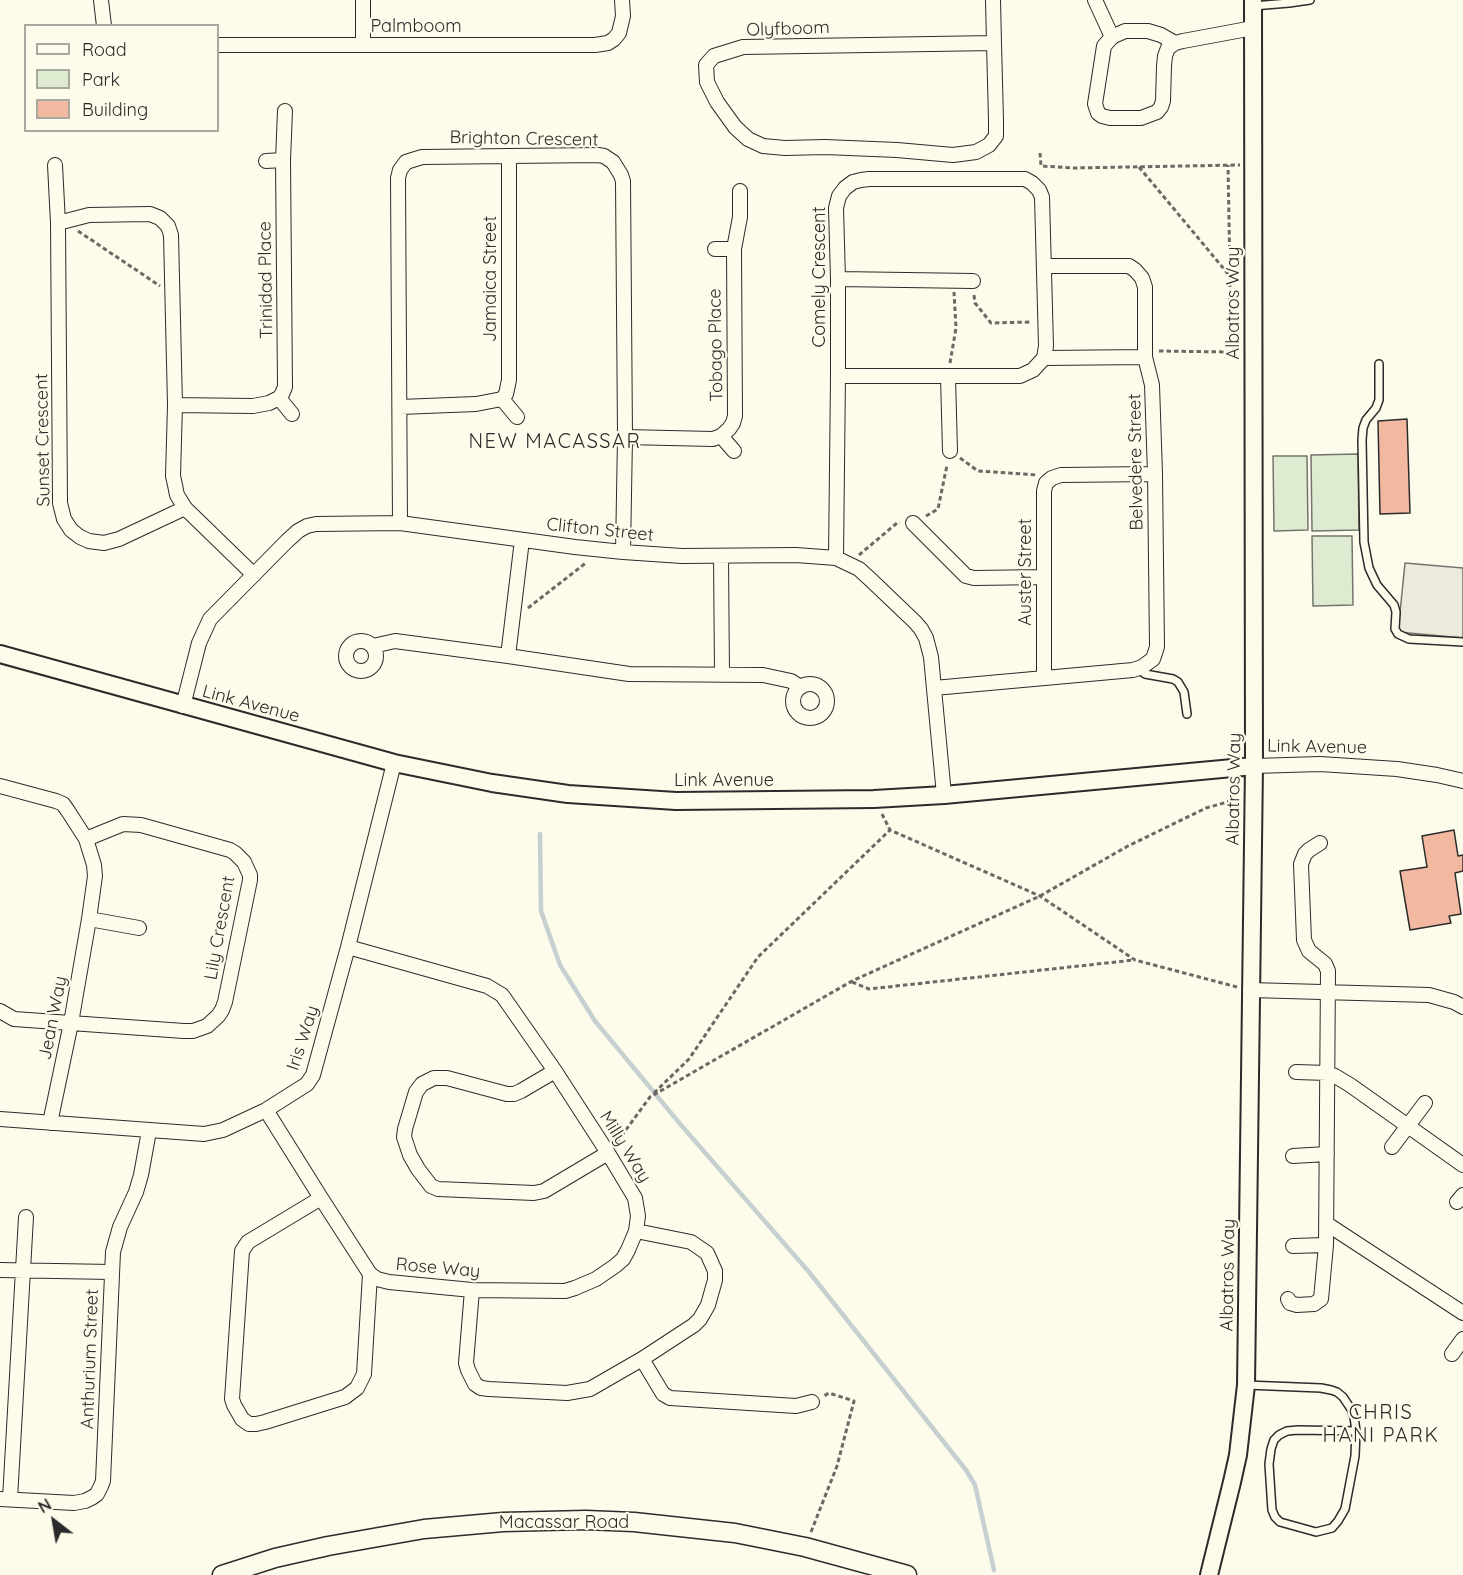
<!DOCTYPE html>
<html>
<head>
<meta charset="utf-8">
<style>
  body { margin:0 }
  #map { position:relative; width:1463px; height:1575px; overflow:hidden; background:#fdfbea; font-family:Quicksand,sans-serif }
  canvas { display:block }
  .legend { position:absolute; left:24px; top:24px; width:195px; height:108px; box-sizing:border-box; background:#fdfbea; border:2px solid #a9a89e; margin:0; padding:8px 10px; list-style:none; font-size:18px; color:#2b2b2b }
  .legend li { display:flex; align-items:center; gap:12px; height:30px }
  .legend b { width:30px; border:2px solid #a9a89e }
  .north { position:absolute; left:24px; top:1491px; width:60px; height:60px; -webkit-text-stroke:4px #fdfbea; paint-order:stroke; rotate:329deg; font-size:16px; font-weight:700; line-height:24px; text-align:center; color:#2b2b2b }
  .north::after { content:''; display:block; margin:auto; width:21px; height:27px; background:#2b2b2b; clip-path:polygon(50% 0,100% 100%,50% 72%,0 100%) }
</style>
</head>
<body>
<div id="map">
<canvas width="1463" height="1575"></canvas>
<ul class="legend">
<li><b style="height:8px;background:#fdfbea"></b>Road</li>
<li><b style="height:16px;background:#deebd1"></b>Park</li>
<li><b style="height:16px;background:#f2b8a0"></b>Building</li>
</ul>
<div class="north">N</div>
</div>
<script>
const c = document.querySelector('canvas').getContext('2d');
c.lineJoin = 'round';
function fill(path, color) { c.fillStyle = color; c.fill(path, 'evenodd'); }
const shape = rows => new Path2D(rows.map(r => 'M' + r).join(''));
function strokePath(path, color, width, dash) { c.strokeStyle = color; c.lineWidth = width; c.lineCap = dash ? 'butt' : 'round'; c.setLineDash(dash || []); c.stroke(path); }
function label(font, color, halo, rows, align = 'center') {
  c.font = font + ' Quicksand,sans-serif'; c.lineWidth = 4.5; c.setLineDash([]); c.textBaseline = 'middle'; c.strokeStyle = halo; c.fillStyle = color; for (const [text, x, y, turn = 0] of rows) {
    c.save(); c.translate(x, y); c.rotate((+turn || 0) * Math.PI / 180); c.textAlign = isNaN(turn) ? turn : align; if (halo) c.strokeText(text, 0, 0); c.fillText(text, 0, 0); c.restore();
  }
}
const green = shape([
  [1358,454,1359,530,1312,531,1311,455,1358,454],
  [1273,456,1307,456,1308,530,1274,531,1273,456],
  [1312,536,1352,536,1353,605,1313,606,1312,536]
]);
const parking = shape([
  [1405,563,1463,568,1463,638,1398,632,1405,563]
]);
const stream = shape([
  [540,834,541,911,560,965,595,1021,681,1125,809,1272,966,1470,975,1485,994,1570]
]);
const building = shape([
  [1407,419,1410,513,1380,514,1378,421,1407,419],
  [1454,830,1458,856,1463,855,1463,871,1455,873,1461,914,1449,916,1451,923,1410,930,1400,871,1427,867,1422,836,1454,830]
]);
const path = shape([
  [1040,153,1041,166,1073,168,1240,165],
  [1139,167,1229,275],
  [78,231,160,286],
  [974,295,975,303,991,323,1031,322],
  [1159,351,1229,352,1230,276,1228,165],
  [950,363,956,328,954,292],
  [960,458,978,471,1037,475],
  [926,516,938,509,947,465],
  [859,555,897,523,900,523],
  [528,608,587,562],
  [882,814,890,830,1040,896,1135,960,1237,987],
  [852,982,869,989,1134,960],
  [654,1093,689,1059,758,957,890,830],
  [617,1142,650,1097,852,981,1040,896,1128,846,1206,808,1238,799],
  [811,1532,837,1466,854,1401,829,1393,824,1396]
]);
const service = shape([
  [1253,6,1289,3,1310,0],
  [1379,364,1379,400,1376,408,1366,420,1363,428,1362,440,1364,542,1369,568,1377,585,1394,605,1396,612,1395,629,1398,634,1409,639,1463,642],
  [1138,669,1145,674,1173,679,1178,682,1184,692,1187,714],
  [1246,1385,1321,1388,1331,1390,1337,1392,1343,1397,1351,1409,1354,1417,1356,1431,1355,1456,1345,1509,1338,1521,1332,1528,1316,1532,1280,1522,1275,1517,1272,1510,1269,1464,1271,1449,1274,1440,1279,1435,1287,1431,1298,1430,1356,1431]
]);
const minor = shape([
  [101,0,104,26],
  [993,0,994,43,996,120,996,136,989,145,976,152,953,155,897,150,825,147,785,148,763,146,748,139,735,127,717,102,707,82,706,65,714,56,743,47,994,43],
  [1095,0,1112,37],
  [1175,43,1161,35,1148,31,1125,31,1112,37,1104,46,1095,104,1098,113,1102,116,1110,118,1141,118,1157,112,1161,107,1163,101,1164,66,1165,56,1168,48,1175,43,1183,41,1253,28],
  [218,45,595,45,608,43,614,39,619,33,623,16,622,0],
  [363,45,363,0],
  [266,161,283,160],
  [55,165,58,223,60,503,64,519,71,530,80,537,89,541,104,543,119,539,185,508],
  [58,223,89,215,150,214,160,218,168,226,171,235,175,405,173,476,175,485,177,495,185,508,254,575],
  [715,249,734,249],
  [1044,266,1129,266,1135,270,1142,278,1145,287,1145,357],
  [838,279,973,281],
  [838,376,1020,376,1033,370,1044,358,1145,357,1152,385,1155,474,1157,647,1153,659,1142,667,1133,670,934,688],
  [948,377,950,451],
  [279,398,292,414],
  [502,399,517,417],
  [175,405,253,406,269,403,279,398,282,394,285,387,283,160,285,111],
  [400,407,476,404,502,399,506,394,509,380,509,156],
  [721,436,734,451],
  [625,437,713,439,721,436,729,429,733,423,735,416,734,249,740,217,740,191],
  [400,523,398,178,400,170,406,162,422,157,598,155,604,156,613,162,621,175,623,181,625,437,623,552],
  [913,523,966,576,974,578,1044,577],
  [721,556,722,675],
  [836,558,838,376,838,279,836,208,839,196,845,188,853,182,861,180,869,179,1025,179,1032,183,1039,190,1042,197,1046,346,1044,358],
  '346 656a15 15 0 1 1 30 0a15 15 0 1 1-30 0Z',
  [373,646,395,641,508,656,629,674,763,675,791,681,800,687],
  [508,656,522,540],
  [1044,678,1044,491,1046,483,1052,478,1061,475,1155,474],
  '793 701a17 17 0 1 1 34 0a17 17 0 1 1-34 0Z',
  [183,706,199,643,210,619,287,541,298,531,307,526,316,524,400,523,575,547,623,552,682,556,796,555,836,558,859,569,871,580,915,622,921,629,926,638,931,657,944,795],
  [1254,766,1320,764,1397,769,1437,775,1463,781],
  [0,786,56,801,63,804,68,811,86,839,94,865,95,876,89,919,71,1023,50,1123],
  [89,919,139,928],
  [1250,990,1429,995,1454,1002,1463,1007],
  [0,1011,14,1019,184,1031,193,1031,207,1026,218,1016,222,1010,225,1002,250,880,250,875,244,862,235,853,230,850,141,825,123,824,86,839],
  [555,1071,521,1091,514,1094,507,1094,447,1078,434,1078,422,1084,416,1092,405,1129,404,1137,410,1155,418,1169,431,1186,438,1189,534,1193,544,1191,608,1153],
  [1296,1072,1327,1073,1335,1076,1350,1085,1463,1165],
  [266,1110,321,1198,370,1274,377,1279,389,1282,472,1290,565,1291,575,1288,596,1279,615,1266,623,1259,628,1250,636,1231,638,1216,635,1198,608,1153,555,1071,502,995,487,986,348,947],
  [0,1119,204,1134,223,1130,266,1110,307,1084,313,1075,348,947,394,763],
  [1392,1147,1425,1103],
  [1293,1156,1327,1154],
  [321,1198,248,1242,242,1251,232,1399,234,1405,242,1419,249,1424,256,1424,265,1422,345,1397,357,1388,364,1374,370,1274],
  [1457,1202,1463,1195],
  [1327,1224,1463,1313],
  [1293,1246,1326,1245],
  [0,1270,111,1272],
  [472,1290,466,1363,468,1370,475,1384,481,1388,489,1389,567,1393,590,1389,642,1359,694,1325,700,1319,708,1305,715,1280,715,1271,707,1253,691,1242,636,1231],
  [1288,1299,1290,1303,1297,1305,1314,1304,1321,1299,1326,1245,1328,971,1325,964,1309,951,1304,940,1301,864,1305,854,1309,850,1320,843],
  [1452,1354,1463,1339],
  [642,1359,663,1394,670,1398,796,1406,812,1402],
  [0,1499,74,1503,85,1501,93,1497,97,1494,101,1486,103,1481,113,1252,120,1227,136,1192,141,1175,149,1131],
  [10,1499,26,1217]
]);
const tertiary = shape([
  [0,654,394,763,492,783,568,794,676,801,874,799,944,795,1254,766],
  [1209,1575,1232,1482,1238,1455,1246,1385,1254,766,1253,0]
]);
const secondary = shape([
  [222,1575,275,1558,328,1546,424,1529,503,1522,586,1520,634,1522,735,1533,805,1547,907,1575]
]);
const streetNames = [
  ["Palmboom",416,27],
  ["Olyfboom",788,29,-2],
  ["Brighton Crescent",524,139,1],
  ["Comely Crescent",820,277,-90],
  ["Jamaica Street",491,279,-90],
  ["Trinidad Place",266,280,-91],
  ["Albatros Way",1234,303,-90],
  ["Tobago Place",716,345,-91],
  ["Sunset Crescent",43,440,-91],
  ["Belvedere Street",1136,462,-91],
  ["Clifton Street",600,530,6],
  ["Auster Street",1026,572,-90],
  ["Link Avenue",251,704,15],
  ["Link Avenue",1317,747,1],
  ["Link Avenue",724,781],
  ["Albatros Way",1234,789,-89],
  ["Lily Crescent",220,928,-80],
  ["Jean Way",53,1018,-79],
  ["Iris Way",303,1038,-72],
  ["Milly Way",625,1147,58],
  ["Rose Way",438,1268,5],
  ["Albatros Way",1228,1275,-89],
  ["Anthurium Street",90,1359,-88],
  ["Macassar Road",564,1523]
];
const neighbourhoodNames = [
  ["NEW MACASSAR",555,442],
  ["CHRIS",1381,1413],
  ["HANI PARK",1381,1436]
];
fill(green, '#deebd1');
strokePath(green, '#74746e', 1.5);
fill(parking, '#eceadb');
strokePath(parking, '#74746e', 1.5);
strokePath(stream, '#c7d0d0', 4.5);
fill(building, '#f2b8a0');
strokePath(building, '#2b2b2b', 1.5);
strokePath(service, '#2b2b2b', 10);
strokePath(minor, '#2b2b2b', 16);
strokePath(tertiary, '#2b2b2b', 20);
strokePath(secondary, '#2b2b2b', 21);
strokePath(path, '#6a6964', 3, [4.5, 3]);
strokePath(service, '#fdfbea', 7);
strokePath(minor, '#fdfbea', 14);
strokePath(tertiary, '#fdfbea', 16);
strokePath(secondary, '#fdfbea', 18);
label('18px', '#2b2b2b', '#fdfbea', streetNames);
c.letterSpacing = '1.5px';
label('20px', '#2b2b2b', '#fdfbea', neighbourhoodNames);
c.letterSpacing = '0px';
</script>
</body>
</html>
